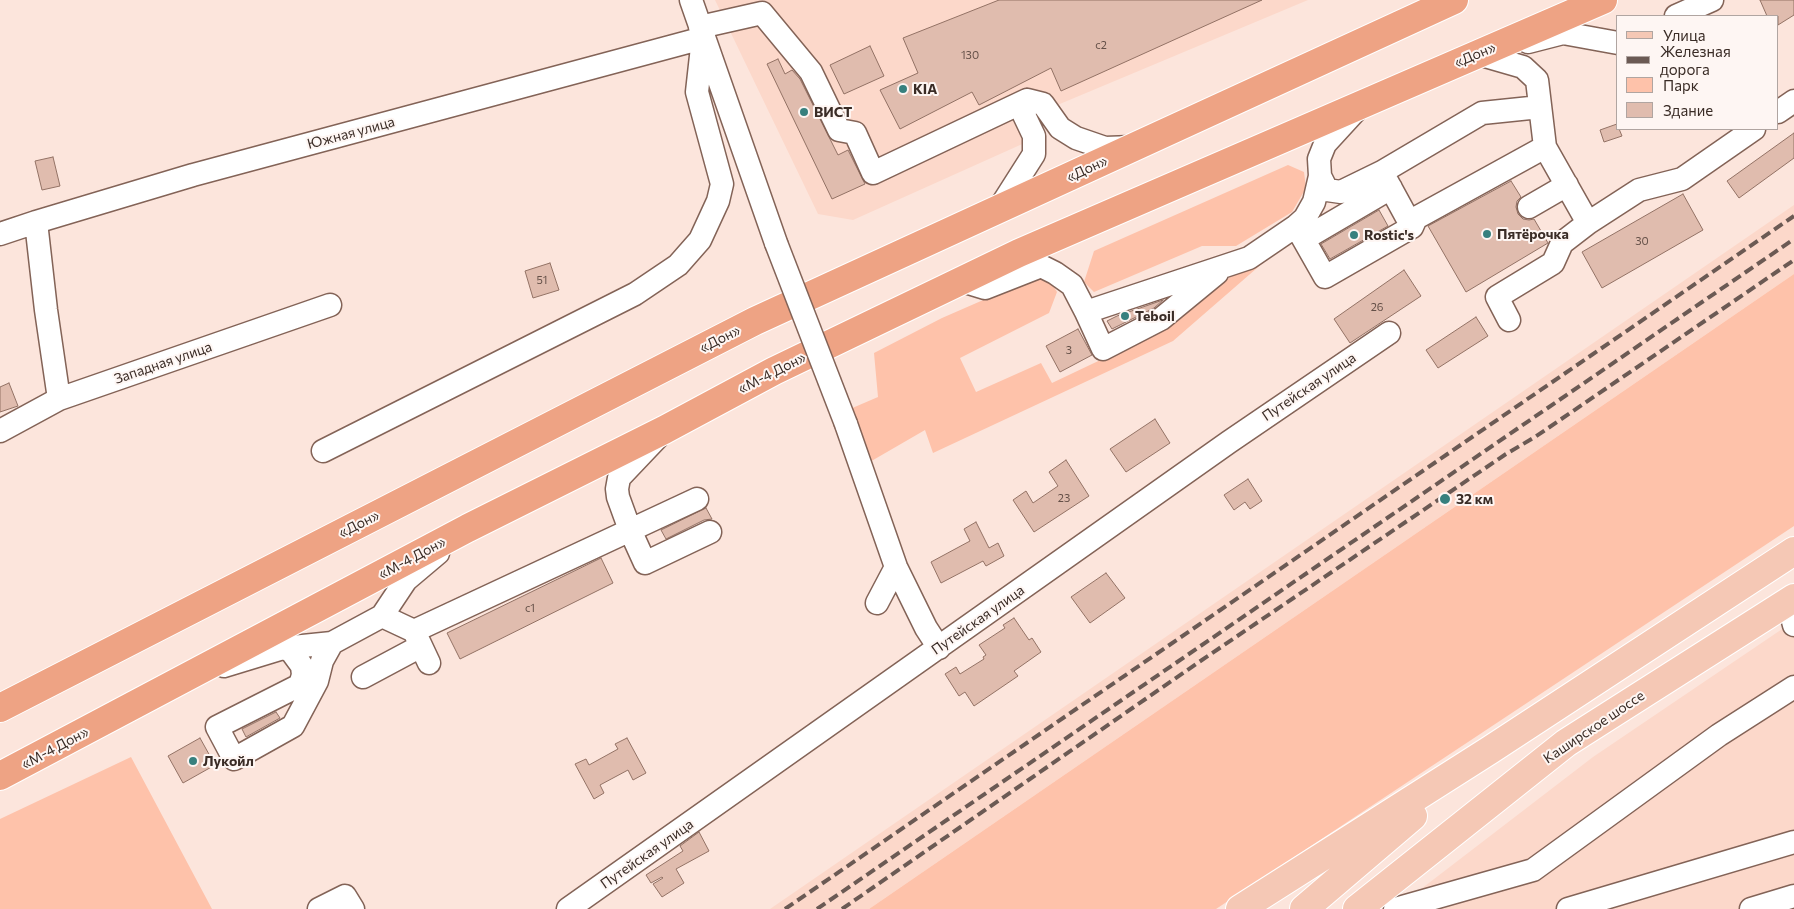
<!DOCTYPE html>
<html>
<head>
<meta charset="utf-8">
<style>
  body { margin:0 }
  #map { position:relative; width:1794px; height:909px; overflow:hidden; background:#fce5dc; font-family:Commissioner,sans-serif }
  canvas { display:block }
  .legend { position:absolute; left:1616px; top:15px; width:162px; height:115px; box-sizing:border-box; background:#fef6f3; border:1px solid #b0a5a1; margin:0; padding:6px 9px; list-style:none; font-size:15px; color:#3a2c26 }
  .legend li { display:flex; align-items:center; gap:10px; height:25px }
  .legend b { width:25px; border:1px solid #b0a5a1 }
</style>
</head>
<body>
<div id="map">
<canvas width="1794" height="909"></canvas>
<ul class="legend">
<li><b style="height:6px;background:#f5c8b5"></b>Улица</li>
<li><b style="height:6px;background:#6b5a54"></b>Железная дорога</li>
<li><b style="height:14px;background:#fec2aa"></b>Парк</li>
<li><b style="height:14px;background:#e0bcae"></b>Здание</li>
</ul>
</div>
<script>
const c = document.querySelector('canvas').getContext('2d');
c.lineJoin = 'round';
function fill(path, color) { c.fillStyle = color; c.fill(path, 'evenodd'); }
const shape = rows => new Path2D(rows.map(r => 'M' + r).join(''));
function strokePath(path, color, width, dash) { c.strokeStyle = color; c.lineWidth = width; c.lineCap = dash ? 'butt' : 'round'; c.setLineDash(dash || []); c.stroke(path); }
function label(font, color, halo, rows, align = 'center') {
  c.font = font + ' Commissioner,sans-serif'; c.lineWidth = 4; c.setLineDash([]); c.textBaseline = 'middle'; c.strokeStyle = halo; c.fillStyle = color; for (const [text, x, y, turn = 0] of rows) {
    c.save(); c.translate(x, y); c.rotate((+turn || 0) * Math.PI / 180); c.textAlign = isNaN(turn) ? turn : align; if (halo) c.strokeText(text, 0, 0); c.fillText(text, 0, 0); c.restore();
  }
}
const built = shape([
  [715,0,1308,0,1024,119,1029,141,853,220,818,214],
  [1794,205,1794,274,869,909,770,909],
  [1794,621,1794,909,1395,909,1593,757]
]);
const green = shape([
  [1288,165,1304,172,1306,188,1292,212,1236,246,1202,246,1094,292,1084,282,1094,251],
  [1276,243,1280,248,1173,341,933,453,925,430,868,463,850,409,878,397,874,353,942,318,1036,277,1049,279,1057,292,1049,313,960,358,976,392,1041,363,1052,383,1153,335],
  [1794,274,1794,526,1216,909,869,909],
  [131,757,212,909,0,909,0,819]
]);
const building = shape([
  [999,0,1262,0,1061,91,1051,68,979,105,972,92,900,129,880,90,918,73,903,38,999,0],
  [1760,0,1794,0,1794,15,1778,25,1778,16,1767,16,1760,0],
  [870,46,884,76,844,94,830,65,870,46],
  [778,59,785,74,792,70,800,79,838,155,848,150,865,184,832,199,767,64,778,59],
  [1617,124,1622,136,1604,142,1600,130,1617,124],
  [1794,133,1794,158,1739,198,1727,181,1794,133],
  [53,157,60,186,42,190,35,161,53,157],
  [1511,181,1521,197,1517,201,1516,207,1518,214,1523,219,1529,220,1534,219,1548,243,1466,292,1428,226,1511,181],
  [1683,194,1703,230,1602,288,1582,252,1683,194],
  [1379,210,1388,226,1330,259,1321,244,1379,210],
  [550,263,559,290,533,298,525,271,550,263],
  [1404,270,1421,296,1350,343,1334,319,1404,270],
  [1163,300,1154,308,1112,329,1107,321,1117,316,1163,300],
  [1476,317,1488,336,1438,368,1426,350,1476,317],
  [1078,329,1092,355,1060,372,1046,346,1078,329],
  [9,383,18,406,0,412,0,387,9,383],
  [1155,419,1170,443,1126,472,1110,449,1155,419],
  [1066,460,1089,496,1034,532,1013,500,1026,491,1033,503,1058,486,1049,472,1066,460],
  [1248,479,1262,501,1250,509,1245,502,1234,510,1224,495,1248,479],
  [706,508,712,519,704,520,666,539,661,530,706,508],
  [976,522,989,548,998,543,1004,556,986,566,983,561,941,583,931,562,970,541,964,529,976,522],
  [601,558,613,583,460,659,447,633,601,558],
  [1106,573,1125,598,1090,623,1071,597,1106,573],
  [1014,618,1029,640,1032,638,1041,652,1014,671,1018,676,974,706,965,692,959,696,945,674,956,667,960,674,984,659,983,657,986,655,979,645,1005,628,1003,625,1014,618],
  [276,712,280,718,246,737,242,729,276,712],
  [200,738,215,765,183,783,168,756,200,738],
  [627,738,646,773,633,780,628,770,600,785,604,793,594,799,575,764,586,759,589,765,618,749,615,744,627,738],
  [699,832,709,851,676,869,684,883,662,897,653,884,663,878,662,877,651,883,646,875,683,851,680,846,699,832]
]);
const minor = shape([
  [691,0,776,243],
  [1676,16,1712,0],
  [700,27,762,13,811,72,839,130,855,133,873,173,1027,100,1043,104,1060,128,1076,138,1105,148,1133,147],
  [1528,42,1563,33,1618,43],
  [1478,54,1523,67,1537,80,1545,147,1588,223,1639,190,1682,179,1754,129],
  [1778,112,1794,101],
  [1382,172,1482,113,1540,107],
  [1320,176,1327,190,1341,192,1382,172,1412,227],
  [1529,207,1567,185],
  [999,209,1034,154,1034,136,1024,115,1027,100],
  [36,222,46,310,59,399],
  [1296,226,1325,277,1412,227,1416,218,1545,147],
  [0,234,36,222,193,175,703,38,697,92,722,184,718,201,700,240,678,265,635,294,323,451],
  [1304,239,1391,188],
  [962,281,985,288,1041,266,1055,273,1072,285,1086,312,1249,258,1296,226,1305,218,1314,202,1320,176,1319,159,1325,144,1358,108],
  [1086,312,1103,349,1161,319,1217,273],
  [1509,320,1497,297,1553,263,1562,243,1588,223],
  [846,424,896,567,926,628,939,648],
  [0,431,59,399,330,305],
  [657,438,619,478,617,489,618,497,630,530,645,563,710,532],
  [1788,602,1794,625],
  [877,603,896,567],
  [382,616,414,631,429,663],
  [414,631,697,499],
  [283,648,291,651,302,666,303,675,300,685,217,727,234,759,293,726,317,681,322,661,332,643],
  [224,666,283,648,332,643,382,616,406,580,438,553],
  [363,677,421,646],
  [319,909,345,896,353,909],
  [568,909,1229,442,1389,333],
  [1395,909,1533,870,1719,735,1794,687],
  [1568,909,1794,842],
  [1751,909,1794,896]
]);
const major = shape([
  [1240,909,1490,750,1794,551],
  [1304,909,1413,816],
  [1357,909,1566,743,1794,598]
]);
const highway = shape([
  [0,708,755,321,1454,0],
  [0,776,468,528,664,430,774,371,1019,253,1603,0]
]);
const rail = shape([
  [785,909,1794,216],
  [817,909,1794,239],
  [842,909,1199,662,1506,454,1535,437,1794,260]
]);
const minorBridge = shape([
  [776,243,846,424]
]);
const markers = [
  [903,89,5,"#37807e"],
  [804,112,5,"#37807e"],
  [1487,234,5,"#37807e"],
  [1354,235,5,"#37807e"],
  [1125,316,5,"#37807e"],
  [1445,499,6,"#37807e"],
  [193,761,5,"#37807e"]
];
const numberNames = [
  ["с2",1101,45],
  ["130",970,55],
  ["30",1642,241],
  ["51",542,280],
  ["26",1377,307],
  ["3",1069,350],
  ["23",1064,498],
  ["с1",530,608]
];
const streetNames = [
  ["«Дон»",1475,55,-23],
  ["Южная улица",351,133,-15],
  ["«Дон»",1087,169,-25],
  ["«Дон»",720,339,-27],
  ["Западная улица",163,363,-19],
  ["«М-4 Дон»",772,373,-27],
  ["Путейская улица",1309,387,-34],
  ["«Дон»",359,524,-27],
  ["«М-4 Дон»",412,558,-28],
  ["Путейская улица",978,620,-35],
  ["Каширское шоссе",1594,727,-34],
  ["«М-4 Дон»",55,748,-28],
  ["Путейская улица",647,854,-35]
];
const poiNames = [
  ["KIA",913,89],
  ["ВИСТ",814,112],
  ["Пятёрочка",1497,234],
  ["Rostic's",1364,235],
  ["Teboil",1135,316],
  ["32 км",1456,499],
  ["Лукойл",203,761]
];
fill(built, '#fcd8ca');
fill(green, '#fec2aa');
fill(building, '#e0bcae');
strokePath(building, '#937265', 1);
strokePath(minor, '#836357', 25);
strokePath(major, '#fff', 30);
strokePath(highway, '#fff', 30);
strokePath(minor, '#fff', 22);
strokePath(major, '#f5c8b5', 28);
strokePath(highway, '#eea384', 28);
strokePath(rail, '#6b5a54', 4, [10, 5]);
strokePath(minorBridge, '#836357', 25, []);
strokePath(minorBridge, '#fff', 22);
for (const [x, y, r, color] of markers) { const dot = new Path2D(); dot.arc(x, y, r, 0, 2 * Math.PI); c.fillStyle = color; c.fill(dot); strokePath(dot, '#fef6f3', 2); }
label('11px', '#645048', null, numberNames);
label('14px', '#3a2c26', '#fef6f3', streetNames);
label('bold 14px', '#3a2c26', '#fef6f3', poiNames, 'left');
</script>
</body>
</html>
